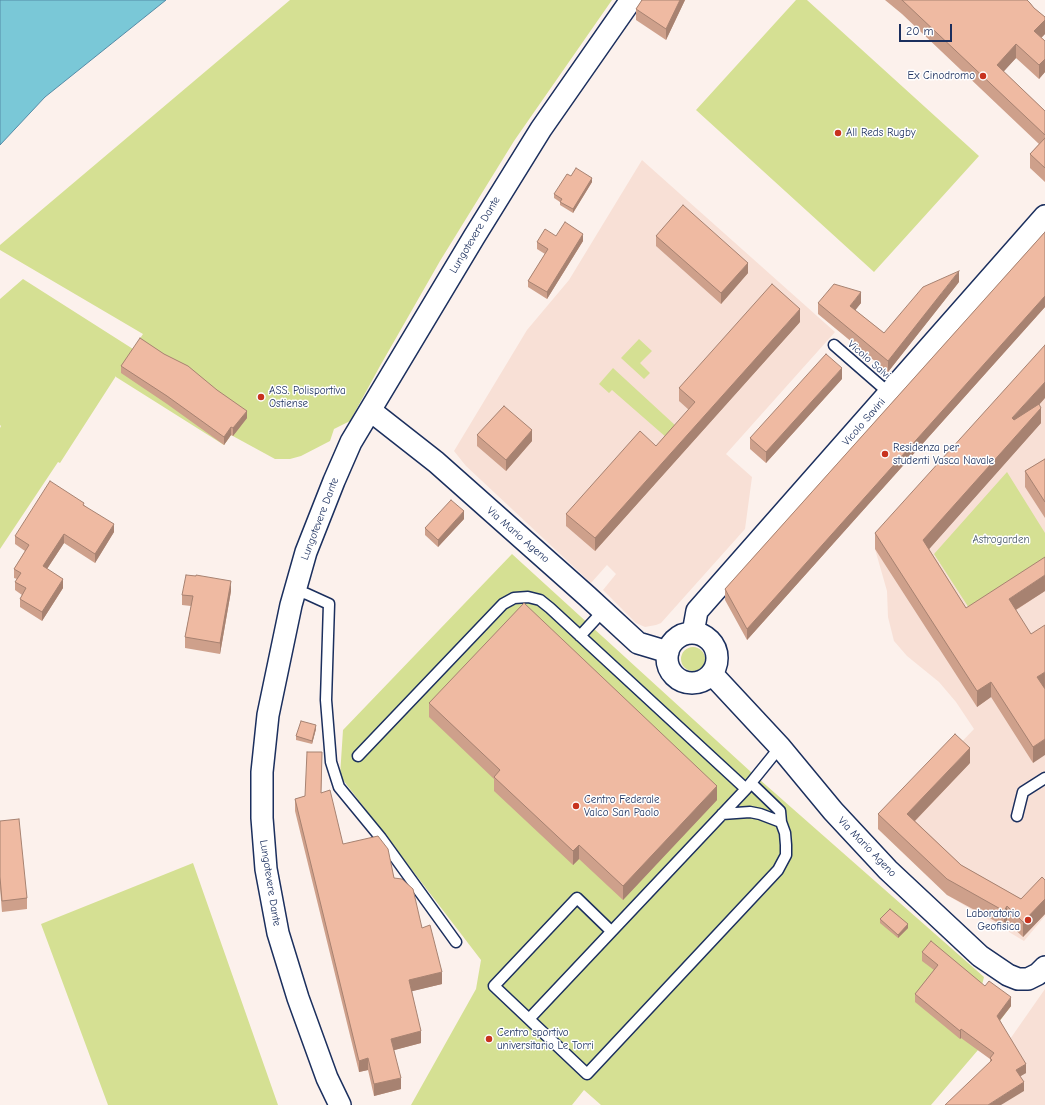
<!DOCTYPE html>
<html>
<head>
<meta charset="utf-8">
<style>
  body { margin:0 }
  #map { position:relative; width:1045px; height:1105px; overflow:hidden; background:#fcf1ec; font-family:"Comic Neue",sans-serif }
  canvas { display:block }
  .scale { position:absolute; left:899px; top:24px; width:53px; height:18px; box-sizing:border-box; border:2px solid #1b2f5e; border-top:0; padding-left:5px; font-size:12px; line-height:14px; white-space:nowrap; color:#1b2f5e; -webkit-text-stroke:3px #fff; paint-order:stroke }
</style>
</head>
<body>
<div id="map">
<canvas width="1045" height="1105"></canvas>
<div class="scale">20 m</div>
</div>
<script>
const c = document.querySelector('canvas').getContext('2d');
c.lineJoin = 'round';
function fill(path, color) { c.fillStyle = color; c.fill(path, 'evenodd'); }
const shape = rows => new Path2D(rows.map(r => 'M' + r).join(''));
function strokePath(path, color, width, dash) { c.strokeStyle = color; c.lineWidth = width; c.lineCap = dash ? 'butt' : 'round'; c.setLineDash(dash || []); c.stroke(path); }
function label(font, color, halo, rows, align = 'center') {
  c.font = font + ' "Comic Neue",sans-serif'; c.lineWidth = 3; c.setLineDash([]); c.textBaseline = 'middle'; c.strokeStyle = halo; c.fillStyle = color; for (const [text, x, y, turn = 0] of rows) {
    c.save(); c.translate(x, y); c.rotate((+turn || 0) * Math.PI / 180); c.textAlign = isNaN(turn) ? turn : align; if (halo) c.strokeText(text, 0, 0); c.fillText(text, 0, 0); c.restore();
  }
}
const built = shape([
  [642,160,835,332,726,454,752,477,745,529,661,623,656,625,645,627,636,623,603,590,616,574,607,565,591,583,466,466,454,451,527,330,569,280],
  [1045,361,1045,916,1024,941,947,895,878,829,974,729,956,702,939,682,907,656,894,641,888,617,887,591,875,549],
  [1045,989,1045,1105,1001,1105,1016,1079,1026,1073,1008,1042]
]);
const green = shape([
  [290,0,612,0,514,141,440,261,380,366,350,421,334,429,330,441,301,456,290,459,275,459,231,435,224,445,116,377,116,376,60,463,58,462,0,549,0,428,1,426,0,425,0,299,23,279,133,349,143,334,0,250,0,245],
  [796,0,807,0,979,156,874,272,696,110],
  [639,339,652,351,640,363,650,373,644,379,621,358],
  [613,368,676,426,667,438,612,390,609,393,599,384],
  [1007,472,1045,533,1045,560,969,608,934,554],
  [512,554,751,772,984,977,982,985,1011,1006,978,1050,931,1105,601,1105,584,1090,572,1105,411,1105,476,989,481,960,340,776,343,730],
  '681 659a12 12 0 1 1 24 0a12 12 0 1 1-24 0Z',
  [193,863,278,1105,108,1105,41,924]
]);
const water = shape([
  [0,0,166,0,45,97,0,145,0,0]
]);
const service = shape([
  [834,345,889,393],
  [295,590,307,594,329,604,326,700,331,762,339,787,381,838,456,942],
  [580,636,603,611],
  [358,756,503,604,514,598,528,597,540,600,550,608,746,789],
  [722,814,750,812,760,814,781,822],
  [1017,816,1023,792,1045,778],
  [611,931,577,898,494,986,587,1074,778,870,786,855,786,845,785,833,781,822,780,811,751,783],
  [529,1019,746,789,780,747]
]);
const minor = shape([
  [371,411,436,462,587,596,638,643,668,652],
  [693,633,697,611,1045,216],
  '667 658a25 25 0 1 1 50 0a25 25 0 1 1-50 0Z',
  [712,674,780,747,833,811,888,870,980,956,1008,975,1018,979,1028,979,1038,974,1045,967],
  [340,1105,327,1078,298,998,278,933,266,869,262,818,262,772,268,715,291,605,306,552,334,481,351,442,474,237,541,129,631,0]
]);
const wall = shape([
  [642,0,685,0,666,40,636,20,636,9],
  [885,0,1027,0,1034,8,1045,17,1045,34,1041,38,1045,41,1045,72,1039,79,1016,58,1003,71,1045,111,1045,182,1030,168,1030,154,1039,144,902,14],
  [571,176,592,182,573,213,560,205,560,202,554,198,554,194],
  [1045,232,1045,307,747,640,725,600,725,589],
  [556,236,583,241,547,299,528,287,528,281,545,254,537,249,537,242],
  [656,236,748,273,721,304,656,246],
  [959,282,888,372,818,314,818,303,861,303,855,310,884,333],
  [800,322,595,551,566,526,566,514,656,446,689,410,679,401,679,388],
  [121,366,247,418,233,436,231,435,224,445,167,404,121,373],
  [842,379,766,463,750,449,750,438],
  [1045,398,1039,405,1041,423,929,549,966,608,1045,591,1016,610,1044,688,1033,763,991,697,977,707,875,549,875,533],
  [477,435,532,441,506,471,477,446],
  [1045,459,1045,518,1025,487,1025,471],
  [84,505,114,532,95,563,64,543,47,569,63,588,42,621,20,607,20,599,22,595,15,590,15,582,17,579,14,578,14,569,25,551,15,544,15,536],
  [464,519,438,547,425,535,425,528],
  [196,576,231,591,220,654,185,648,185,637,191,606,182,605,182,595],
  [429,703,717,800,623,900,579,859,573,865,494,791,494,779,429,717],
  [316,729,312,744,296,740,296,736],
  [970,763,915,821,961,865,1021,899,1045,880,1045,914,1023,937,1007,922,1004,926,947,895,878,829,878,814],
  [322,764,321,792,343,844,394,878,422,928,442,984,412,991,421,1043,394,1050,401,1089,374,1096,368,1070,359,1072,295,811,295,799,305,796],
  [0,821,27,898,27,909,2,912,0,888],
  [880,919,908,928,898,938,880,923],
  [922,952,985,986,1011,1006,1000,1020,1026,1073,1020,1076,1024,1091,990,1062,990,1059,961,1038,960,1039,915,1002,915,994,934,970,922,961]
]);
const shadedWall = shape([
  [680,0,685,0,666,40,666,29],
  [1045,20,1045,34,1034,45,1034,31],
  [1016,44,1016,58,997,79,997,65],
  [1045,59,1045,72,1039,79,1039,65],
  [592,178,592,182,573,213,573,209],
  [583,234,583,241,547,299,547,292],
  [748,263,748,273,721,304,721,293],
  [959,271,959,282,888,372,888,361],
  [861,292,861,303,850,317,850,306],
  [1045,296,1045,307,747,640,747,629],
  [800,309,800,322,595,551,595,538],
  [842,368,842,379,766,463,766,452],
  [1045,382,1045,398,1012,434,1012,418],
  [1041,408,1041,423,923,556,923,540],
  [247,411,247,418,233,436,233,428],
  [231,427,231,435,224,445,224,437],
  [532,430,532,441,506,471,506,460],
  [464,511,464,519,438,547,438,540],
  [114,524,114,532,95,563,95,554],
  [64,534,64,543,43,575,43,566],
  [1045,575,1045,591,1009,614,1009,599],
  [63,579,63,588,42,621,42,612],
  [231,581,231,591,220,654,220,643],
  [1045,672,1045,688,1037,693,1037,677],
  [991,682,991,697,977,707,977,691],
  [316,725,316,729,312,744,312,741],
  [1045,739,1045,755,1033,763,1033,747],
  [970,748,970,763,907,829,907,814],
  [717,786,717,800,623,900,623,886],
  [579,845,579,859,573,865,573,851],
  [1045,899,1045,914,1023,937,1023,922],
  [1007,906,1007,922,1004,926,1004,911],
  [908,924,908,928,898,938,898,935],
  [442,972,442,984,409,992,409,980],
  [1011,997,1011,1006,997,1024,997,1016],
  [961,1029,961,1038,960,1039,960,1031],
  [421,1031,421,1043,391,1051,391,1039],
  [368,1058,368,1070,359,1072,359,1061],
  [1026,1064,1026,1073,1016,1079,1016,1070],
  [401,1078,401,1089,374,1096,374,1084],
  [1024,1082,1024,1091,1001,1105,988,1105]
]);
const building = shape([
  [642,0,680,0,666,29,636,9,642,0],
  [902,0,1027,0,1030,3,1034,8,1045,17,1045,20,1034,31,1045,41,1045,59,1039,65,1016,44,997,65,1045,111,1045,135,902,0],
  [1045,138,1045,168,1030,154,1045,138],
  [576,168,592,178,573,209,560,202,562,199,554,194,567,174,571,176,576,168],
  [683,205,748,263,721,293,656,236,683,205],
  [565,222,583,234,547,292,528,281,548,249,537,242,545,229,556,236,565,222],
  [1045,232,1045,296,747,629,725,589,1045,232],
  [959,271,888,361,818,303,834,284,861,292,850,306,884,333,923,287,959,271],
  [772,284,800,309,595,538,566,514,640,431,656,446,695,402,679,388,772,284],
  [140,338,164,354,188,366,217,390,247,411,233,428,231,427,224,437,167,396,121,366,140,338],
  [1045,345,1045,382,1012,418,1014,420,1039,404,1041,408,923,540,966,608,1045,557,1045,575,1009,599,1031,634,1045,625,1045,672,1037,677,1045,689,1045,739,1033,747,991,682,977,691,875,533,1045,345],
  [826,354,842,368,766,452,750,438,826,354],
  [504,406,532,430,506,460,477,435,504,406],
  [1045,459,1045,502,1025,471,1045,459],
  [50,481,84,503,83,505,114,524,95,554,64,534,43,566,63,579,42,612,20,599,26,588,15,582,21,573,14,569,29,545,15,536,50,481],
  [451,500,464,511,438,540,425,528,451,500],
  [186,575,196,576,196,575,231,581,220,643,185,637,193,596,182,595,186,575],
  [524,603,717,786,623,886,579,845,573,851,494,777,500,770,429,703,524,603],
  [301,721,316,725,312,741,296,736,301,721],
  [955,734,970,748,907,814,961,865,1021,899,1042,877,1045,880,1045,899,1023,922,1007,906,1004,911,947,879,878,814,955,734],
  [307,752,322,752,321,793,330,790,343,844,378,836,388,849,394,878,402,879,413,889,422,928,430,925,442,972,409,980,421,1031,391,1039,401,1078,374,1084,368,1058,359,1061,295,799,305,796,307,752],
  [19,819,27,898,2,901,0,877,0,821,19,819],
  [890,909,908,924,898,935,880,919,890,909],
  [931,941,985,986,989,981,1011,997,997,1016,1026,1064,1016,1070,1024,1082,988,1105,945,1105,992,1060,990,1058,994,1053,961,1029,960,1031,915,994,938,965,922,952,931,941]
]);
const markers = [
  [983,76,4,"#c8321e"],
  [838,133,4,"#c8321e"],
  [261,397,4,"#c8321e"],
  [885,454,4,"#c8321e"],
  [576,806,4,"#c8321e"],
  [1028,920,4,"#c8321e"],
  [489,1039,4,"#c8321e"]
];
const poiNames = [
  ["Ex Cinodromo",975,76,"right"],
  ["All Reds Rugby",846,133],
  ["ASS. Polisportiva",269,391],
  ["Ostiense",269,404],
  ["Residenza per",893,448],
  ["studenti Vasca Navale",893,461],
  ["Centro Federale",584,800],
  ["Valco San Paolo",584,813],
  ["Laboratorio",1020,914,"right"],
  ["Geofisica",1020,927,"right"],
  ["Centro sportivo",497,1033],
  ["universitario Le Torri",497,1046]
];
const streetNames = [
  ["Lungotevere Dante",475,235,-59],
  ["Vicolo Salvi",869,360,41],
  ["Vicolo Savini",864,422,-49],
  ["Lungotevere Dante",320,519,-69],
  ["Via Mario Ageno",518,535,41],
  ["Via Mario Ageno",867,847,46],
  ["Lungotevere Dante",270,883,81]
];
const parkNames = [
  ["Astrogarden",1001,540]
];
fill(built, '#f8e0d6');
fill(green, '#d5e093');
fill(water, '#7ac8d7');
strokePath(water, '#548ba7', 1);
strokePath(service, '#1b2f5e', 13);
strokePath(minor, '#1b2f5e', 24);
strokePath(service, '#fff', 10);
strokePath(minor, '#fff', 21);
fill(wall, '#cea08b');
fill(shadedWall, '#a78271');
fill(building, '#efbaa2');
strokePath(building, '#a78271', 1);
for (const [x, y, r, color] of markers) { const dot = new Path2D(); dot.arc(x, y, r, 0, 2 * Math.PI); c.fillStyle = color; c.fill(dot); strokePath(dot, '#fff', 1.5); }
label('11px', '#1b2f5e', '#fff', poiNames, 'left');
label('11px', '#1b2f5e', '#fff', streetNames);
label('11px', '#4a5b6b', '#fff', parkNames);
</script>
</body>
</html>
